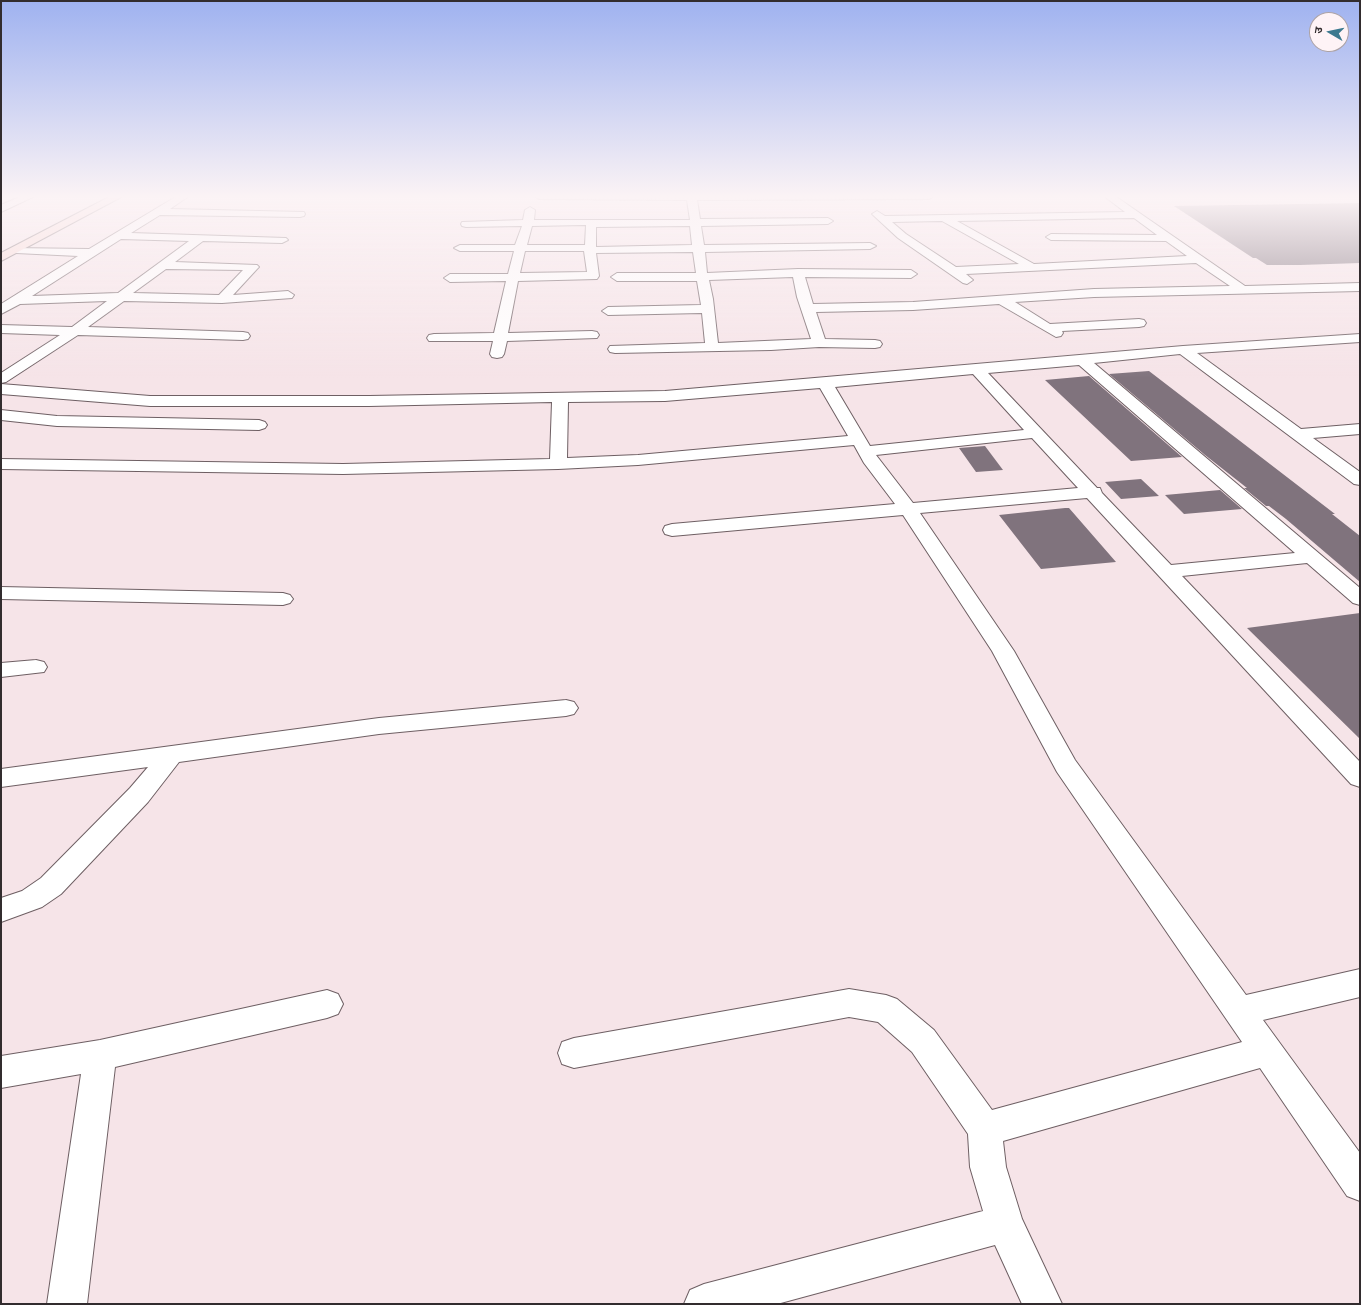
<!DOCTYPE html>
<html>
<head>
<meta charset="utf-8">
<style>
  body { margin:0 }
  #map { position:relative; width:1361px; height:1305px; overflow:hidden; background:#f6e4e8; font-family:"Space Grotesk","Noto Sans Devanagari",sans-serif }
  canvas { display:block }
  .frame { position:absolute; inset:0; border:2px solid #322c2e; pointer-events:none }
  .north { position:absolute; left:1309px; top:12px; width:40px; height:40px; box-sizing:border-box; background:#fef3f6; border:1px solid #aca3a6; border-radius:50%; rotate:279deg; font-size:11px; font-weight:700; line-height:16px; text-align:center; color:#322c2e }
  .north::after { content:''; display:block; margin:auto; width:14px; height:18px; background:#3b798f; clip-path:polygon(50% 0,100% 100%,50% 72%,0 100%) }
</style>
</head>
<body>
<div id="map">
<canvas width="1361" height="1305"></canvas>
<div class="frame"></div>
<div class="north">उ</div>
</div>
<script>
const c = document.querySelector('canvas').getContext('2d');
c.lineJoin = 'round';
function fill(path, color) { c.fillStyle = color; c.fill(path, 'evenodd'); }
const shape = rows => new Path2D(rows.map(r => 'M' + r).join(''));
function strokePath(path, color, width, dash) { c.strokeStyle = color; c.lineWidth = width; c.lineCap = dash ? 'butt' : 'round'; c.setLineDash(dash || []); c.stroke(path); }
const building = shape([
  [1360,203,1360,263,1300,265,1267,265,1256,258,1253,258,1174,206],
  [1149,371,1335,514,1332,514,1360,536,1360,582,1286,519,1269,506,1266,506,1244,488,1247,488,1205,455,1109,374],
  [1089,376,1182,457,1131,461,1045,380],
  [985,446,1003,470,976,472,959,448],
  [1141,479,1159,496,1121,499,1105,482],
  [1220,490,1242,509,1184,514,1165,495],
  [1065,508,1069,508,1116,562,1041,569,999,515],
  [1360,613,1360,739,1247,628]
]);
const street = shape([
  [22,196,35,196,1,212,1,205,22,196],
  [177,196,189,196,170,209,304,212,305,214,304,216,300,217,160,215,131,233,286,238,288,240,282,243,203,241,175,262,257,265,259,267,257,269,233,295,288,291,294,295,292,298,222,303,124,301,88,327,243,332,248,333,250,336,248,339,243,340,78,335,6,382,1,383,1,373,60,335,1,333,1,325,72,327,107,301,20,304,1,314,1,304,78,256,16,253,12,252,10,250,12,248,89,249,177,196],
  [121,239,189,241,118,293,32,296,121,239],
  [166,269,243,270,219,295,133,293,166,269],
  [534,196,934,196,929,199,697,200,700,219,828,218,833,221,828,224,701,226,704,245,870,243,876,246,870,249,705,252,707,273,798,269,911,270,917,274,911,278,805,277,813,304,913,302,1094,289,1230,286,1196,263,966,274,973,280,967,284,963,283,898,238,872,214,877,211,885,216,1125,212,1104,196,1115,196,1245,286,1360,283,1360,291,1094,297,1015,302,1050,324,1139,319,1144,320,1146,323,1144,326,1139,327,1062,331,1063,333,1061,336,1056,337,999,304,913,310,816,312,825,339,875,340,880,341,882,344,880,347,875,348,819,347,771,350,615,353,610,352,608,349,610,346,705,343,702,313,608,315,602,311,608,307,701,305,697,281,617,281,611,277,617,273,696,273,693,252,596,253,599,276,597,279,518,281,508,333,592,331,597,332,599,335,597,338,507,341,504,354,502,357,497,358,492,357,490,354,493,341,429,341,427,338,429,335,434,334,494,333,506,281,450,282,444,278,450,274,508,274,514,251,460,251,454,248,460,245,515,245,522,226,466,227,462,226,461,224,462,222,523,220,525,210,530,207,535,210,534,220,690,220,687,200,539,199,534,196],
  [1134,218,1157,235,1051,234,1046,237,1051,240,1166,241,1187,256,1034,264,957,221,1134,218],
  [942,221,1019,264,956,267,906,234,892,222,942,221],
  [586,225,585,245,527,245,532,226,586,225],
  [690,226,692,245,596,247,596,227,690,226],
  [525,251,584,251,587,272,520,273,525,251],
  [793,277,797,297,811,339,718,343,713,299,709,280,793,277],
  [1360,334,1360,342,1197,353,1301,429,1360,424,1360,434,1313,438,1360,472,1360,485,1354,484,1180,354,1094,363,1360,588,1360,605,1353,603,1307,563,1182,576,1360,762,1360,787,1351,784,1087,498,920,513,1014,651,1075,760,1246,995,1360,969,1360,997,1263,1020,1360,1153,1360,1201,1347,1196,1260,1068,1003,1141,1006,1167,1022,1219,1062,1304,1022,1304,995,1245,777,1304,684,1304,690,1290,704,1284,983,1211,970,1167,968,1134,912,1052,878,1022,849,1017,574,1068,562,1064,558,1053,562,1042,574,1038,849,989,886,995,897,999,934,1030,992,1110,1242,1042,1057,772,992,651,903,515,672,536,665,534,663,530,665,526,672,524,895,504,864,463,854,445,638,465,558,469,343,474,1,469,1,459,343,464,550,459,552,402,369,406,150,406,1,394,1,384,150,396,369,396,665,391,1183,346,1360,334],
  [1079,365,1295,553,1171,565,1102,493,1100,488,1097,488,988,373,1079,365],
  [973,374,1024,430,870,446,835,387,973,374],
  [820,388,848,436,638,455,567,458,568,402,665,401,820,388],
  [1032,438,1078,488,913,503,876,455,1032,438],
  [1,410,57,416,259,420,265,422,267,425,265,428,259,430,57,426,1,420,1,410],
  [1,587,283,593,290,595,293,599,290,603,283,605,1,599,1,587],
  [36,660,44,662,47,667,44,672,1,677,1,663,36,660],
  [566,700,574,702,578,708,574,714,566,716,379,734,179,762,148,802,61,894,42,907,1,922,1,898,22,891,41,878,130,788,148,767,1,787,1,769,379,718,566,700],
  [327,990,338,994,343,1004,338,1014,327,1018,115,1067,87,1304,47,1304,81,1074,1,1088,1,1056,100,1040,327,990]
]);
const secondary = shape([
  [111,196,123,196,1,261,1,253,111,196]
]);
fill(building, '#80737d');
strokePath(street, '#6e5f63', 2);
strokePath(secondary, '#6e5f63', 2);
fill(street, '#fff');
fill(secondary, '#fad9d5');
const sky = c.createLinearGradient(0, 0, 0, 378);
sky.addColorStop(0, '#9fb2f0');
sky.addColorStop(0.52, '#fbf3f5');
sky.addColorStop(1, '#fbf3f500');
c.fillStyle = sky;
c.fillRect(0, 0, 1361, 378);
</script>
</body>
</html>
